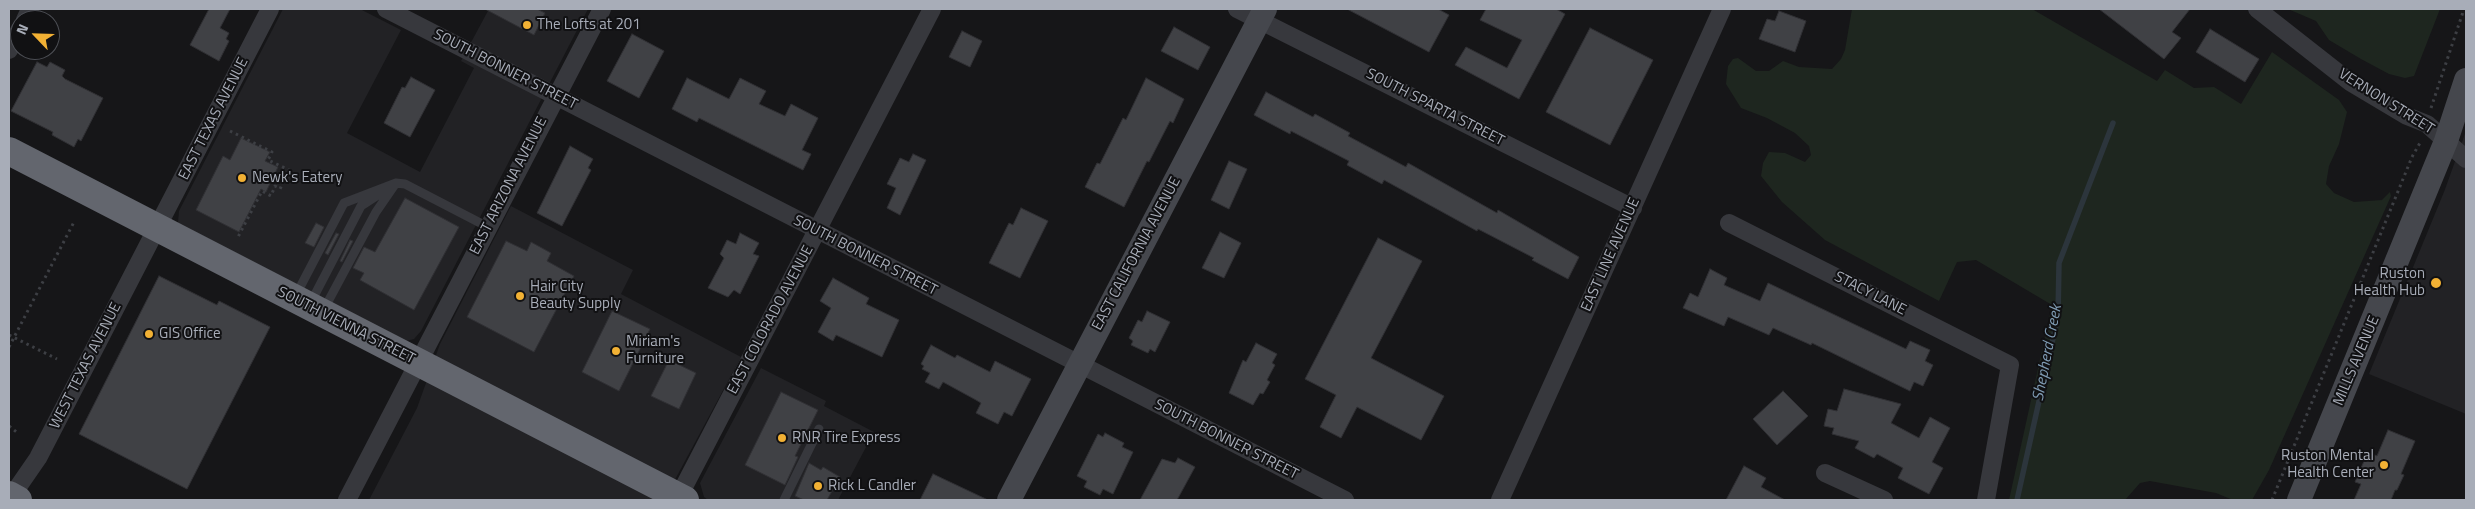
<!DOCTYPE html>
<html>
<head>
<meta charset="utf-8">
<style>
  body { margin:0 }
  #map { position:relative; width:2475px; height:509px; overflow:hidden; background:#161618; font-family:"Titillium Web",sans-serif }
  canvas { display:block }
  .frame { position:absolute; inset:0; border:10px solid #a8adb8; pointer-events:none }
  .north { position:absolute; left:10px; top:10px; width:50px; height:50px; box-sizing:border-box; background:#111113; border:1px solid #4d4f55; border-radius:50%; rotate:294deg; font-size:14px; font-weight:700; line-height:20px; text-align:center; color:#a8adb8 }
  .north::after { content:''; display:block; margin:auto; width:18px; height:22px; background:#f2b134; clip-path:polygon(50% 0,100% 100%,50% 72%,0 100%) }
</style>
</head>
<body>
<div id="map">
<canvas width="2475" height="509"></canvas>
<div class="frame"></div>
<div class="north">N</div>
</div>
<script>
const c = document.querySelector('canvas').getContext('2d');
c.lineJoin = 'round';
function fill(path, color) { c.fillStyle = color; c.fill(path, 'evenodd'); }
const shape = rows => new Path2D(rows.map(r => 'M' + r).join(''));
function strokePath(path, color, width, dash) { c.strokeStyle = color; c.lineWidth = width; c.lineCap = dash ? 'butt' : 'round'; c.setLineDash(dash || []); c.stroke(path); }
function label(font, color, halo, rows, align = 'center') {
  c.font = font + ' "Titillium Web",sans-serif'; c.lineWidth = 4; c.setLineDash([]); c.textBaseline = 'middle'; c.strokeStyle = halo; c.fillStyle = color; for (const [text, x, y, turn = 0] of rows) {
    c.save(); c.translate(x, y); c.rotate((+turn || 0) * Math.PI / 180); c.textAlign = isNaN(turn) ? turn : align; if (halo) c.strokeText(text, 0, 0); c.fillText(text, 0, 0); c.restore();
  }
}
const built = shape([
  [283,9,360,9,401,30,347,133,420,172,474,68,461,61,489,9,588,9,421,331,414,339,406,341,178,223,179,211],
  [2466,131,2466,414,2369,374,2444,192],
  [511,206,633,270,621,294,741,357,664,500,369,500,417,408,440,344],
  [761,368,826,401,824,406,874,432,838,500,708,500,704,497,700,483]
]);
const green = shape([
  [1852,9,2032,9,2157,81,2165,70,2194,88,2214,87,2241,104,2272,52,2339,100,2347,112,2339,144,2329,166,2326,184,2334,193,2354,202,2382,200,2390,192,2391,196,2269,470,2252,500,2233,500,2216,493,2150,481,2140,483,2125,500,2009,500,2052,305,1976,260,1957,262,1939,301,1825,240,1782,202,1761,176,1763,163,1769,152,1785,153,1805,162,1811,155,1809,146,1795,133,1767,118,1741,108,1726,84,1728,66,1733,59,1738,58,1756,71,1769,71,1783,61,1799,67,1832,69,1841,59,1845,50],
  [2288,9,2440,9,2414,76,2405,78,2389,74,2361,59,2329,40,2316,21]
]);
const stream = shape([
  [2017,500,2058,316,2059,263,2113,123]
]);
const building = shape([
  [209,9,230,9,220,28,229,33,226,39,229,41,219,61,190,45,209,9],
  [485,9,537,9,545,13,534,35,485,9],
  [1347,9,1438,9,1449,15,1429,52,1347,9],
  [1486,9,1556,9,1565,14,1519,99,1455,65,1466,47,1507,68,1522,40,1480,20,1486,9],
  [2099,9,2190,9,2172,32,2181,38,2164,59,2099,9],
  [1779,11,1806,21,1795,52,1759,39,1767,19,1775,21,1779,11],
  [1174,27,1210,47,1198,70,1161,51,1174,27],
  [1590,28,1653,60,1610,145,1546,112,1590,28],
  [2210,29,2259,59,2245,82,2196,52,2210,29],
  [962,31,982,41,970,67,949,57,962,31],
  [632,34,664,51,639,98,607,81,632,34],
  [37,62,47,67,50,62,65,70,62,76,65,79,103,98,81,141,78,139,74,147,52,135,53,132,11,111,37,62],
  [411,77,435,90,410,137,384,123,402,87,405,88,411,77],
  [687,78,729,99,740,78,766,91,759,104,785,116,791,104,818,118,802,150,811,154,803,170,699,118,697,122,672,109,687,78],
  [1146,78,1184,99,1173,123,1170,121,1149,162,1147,161,1124,207,1085,187,1097,163,1100,164,1123,118,1126,120,1146,78],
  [1266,92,1313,117,1315,114,1350,133,1348,136,1406,167,1408,163,1497,213,1498,210,1579,257,1568,279,1532,260,1534,258,1478,229,1477,231,1384,180,1382,184,1347,165,1349,161,1291,131,1290,134,1254,115,1266,92],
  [241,138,270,152,265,161,278,167,266,192,261,189,239,232,196,210,223,156,230,160,241,138],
  [570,146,593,159,588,168,591,170,562,226,537,213,570,146],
  [913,154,926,160,900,215,887,208,896,188,887,184,900,158,909,162,913,154],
  [1229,161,1247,169,1229,209,1211,200,1229,161],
  [405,198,459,227,414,310,360,280,364,273,353,268,364,247,375,252,405,198],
  [1021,208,1048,221,1020,278,989,263,1009,223,1013,225,1021,208],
  [316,223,324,227,314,247,305,243,316,223],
  [1220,232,1241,243,1224,278,1202,268,1220,232],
  [336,233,339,234,328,255,325,253,336,233],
  [740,233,759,243,753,254,759,256,740,294,734,290,728,297,708,288,724,258,720,254,727,240,736,244,740,233],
  [1378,238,1422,261,1371,358,1444,396,1421,440,1357,407,1341,438,1320,427,1336,395,1305,379,1378,238],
  [350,240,353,241,342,262,340,261,350,240],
  [506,241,527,251,531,242,551,253,547,261,574,276,534,352,467,317,506,241],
  [1710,269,1727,278,1724,285,1760,301,1768,283,1906,349,1910,341,1930,350,1925,361,1933,365,1923,386,1914,382,1910,391,1812,343,1811,345,1773,328,1769,335,1728,317,1724,326,1683,308,1690,293,1698,297,1710,269],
  [159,276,217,305,219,301,270,327,187,489,79,434,159,276],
  [833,278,869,298,866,304,899,320,882,357,836,335,833,341,818,332,831,308,820,301,833,278],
  [612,311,650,329,619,391,582,372,612,311],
  [1147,311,1170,322,1155,352,1150,349,1148,353,1131,345,1133,341,1129,338,1138,320,1142,322,1147,311],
  [1256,343,1277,354,1272,363,1275,365,1267,380,1270,382,1263,394,1260,393,1253,405,1229,393,1243,360,1246,362,1256,343],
  [931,345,955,358,957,355,990,372,995,361,1031,379,1012,416,1004,412,998,424,976,413,981,403,976,400,943,382,939,389,925,382,930,373,922,369,924,366,921,364,931,345],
  [669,360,696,373,679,409,651,396,669,360],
  [1844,389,1901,404,1891,423,1919,438,1930,417,1950,428,1932,462,1943,468,1929,494,1898,478,1903,468,1877,454,1874,458,1855,448,1859,441,1832,434,1834,428,1824,426,1828,409,1837,411,1844,389],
  [1783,391,1808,416,1777,445,1753,419,1783,391],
  [781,392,818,410,795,456,798,457,785,485,745,465,781,392],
  [2388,430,2415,441,2401,474,2404,475,2397,490,2395,490,2391,500,2354,500,2361,484,2355,482,2368,452,2377,456,2388,430],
  [1105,433,1124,443,1122,447,1133,452,1113,494,1103,489,1100,495,1084,487,1087,481,1077,476,1098,434,1103,437,1105,433],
  [1178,458,1195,467,1177,500,1140,500,1162,459,1175,463,1178,458],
  [809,463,821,470,823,467,840,477,827,500,804,500,795,496,809,463],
  [1744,466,1766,478,1761,487,1785,500,1726,500,1744,466],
  [933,474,988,500,920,500,933,474]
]);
const path = shape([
  [2431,108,2464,9],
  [230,131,272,152,268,160,289,170,280,189,275,186,271,196,262,191,237,239],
  [9,335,57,359],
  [9,347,74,222],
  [9,426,19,434],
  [2272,500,2412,157,2421,141]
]);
const lane = shape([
  [296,295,344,203,396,183,405,184,488,227],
  [310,304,361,206,381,193],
  [323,311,376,212,396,183],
  [784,500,819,429]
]);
const street = shape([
  [386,9,1345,500],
  [1237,9,1633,208],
  [2257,9,2350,82,2407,116,2427,124,2466,159],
  [25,20,30,9],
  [9,50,20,29],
  [1729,223,2010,365,1986,500],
  [1825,473,1884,500],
  [9,500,38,458,270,9],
  [347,500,602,9],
  [677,500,932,9],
  [1500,500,1722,9]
]);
const secondary = shape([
  [1009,500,1265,9],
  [2299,500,2446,141,2466,80]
]);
const highway = shape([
  [9,151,685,500],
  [9,495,18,500]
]);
const markers = [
  [527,25,5,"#f2b134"],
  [242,178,5,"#f2b134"],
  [2436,283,6,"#f2b134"],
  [520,296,5,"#f2b134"],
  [149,334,5,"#f2b134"],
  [616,351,5,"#f2b134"],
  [782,438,5,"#f2b134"],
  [2384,465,5,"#f2b134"],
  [818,486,5,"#f2b134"]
];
const poiNames = [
  ["The Lofts at 201",537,25],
  ["Newk's Eatery",252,178],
  ["Ruston",2425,274,"right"],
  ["Health Hub",2425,291,"right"],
  ["Hair City",530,287],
  ["Beauty Supply",530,304],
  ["GIS Office",159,334],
  ["Miriam's",626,342],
  ["Furniture",626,359],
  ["RNR Tire Express",792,438],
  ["Ruston Mental",2374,456,"right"],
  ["Health Center",2374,473,"right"],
  ["Rick L Candler",828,486]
];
const streetNames = [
  ["SOUTH BONNER STREET",505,70,27],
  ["VERNON STREET",2386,102,32],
  ["SOUTH SPARTA STREET",1435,108,27],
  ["EAST TEXAS AVENUE",214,119,-63],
  ["EAST ARIZONA AVENUE",509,186,-63],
  ["EAST CALIFORNIA AVENUE",1137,254,-62],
  ["EAST LINE AVENUE",1611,255,-66],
  ["SOUTH BONNER STREET",865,256,27],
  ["STACY LANE",1870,294,27],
  ["EAST COLORADO AVENUE",771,320,-62],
  ["SOUTH VIENNA STREET",346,326,27],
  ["MILLS AVENUE",2357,361,-67],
  ["WEST TEXAS AVENUE",86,366,-63],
  ["SOUTH BONNER STREET",1226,440,27]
];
const waterNames = [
  ["Shepherd Creek",2048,353,-79]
];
fill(built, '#222225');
fill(green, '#1e261f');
strokePath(stream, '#2c353c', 5.5);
fill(building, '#404145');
strokePath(building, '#303034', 1);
strokePath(path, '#3d3f44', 3, [2.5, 4]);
strokePath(lane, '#37383d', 9);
strokePath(street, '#37383d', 18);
strokePath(secondary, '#45474d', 24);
strokePath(highway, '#63666e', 28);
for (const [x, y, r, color] of markers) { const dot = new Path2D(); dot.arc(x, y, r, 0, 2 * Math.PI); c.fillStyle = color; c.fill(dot); strokePath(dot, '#111113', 2); }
label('15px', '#a8adb8', '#111113', poiNames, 'left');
label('15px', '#a8adb8', '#111113', streetNames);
label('italic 16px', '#7f9bb3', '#111113', waterNames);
</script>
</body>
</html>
